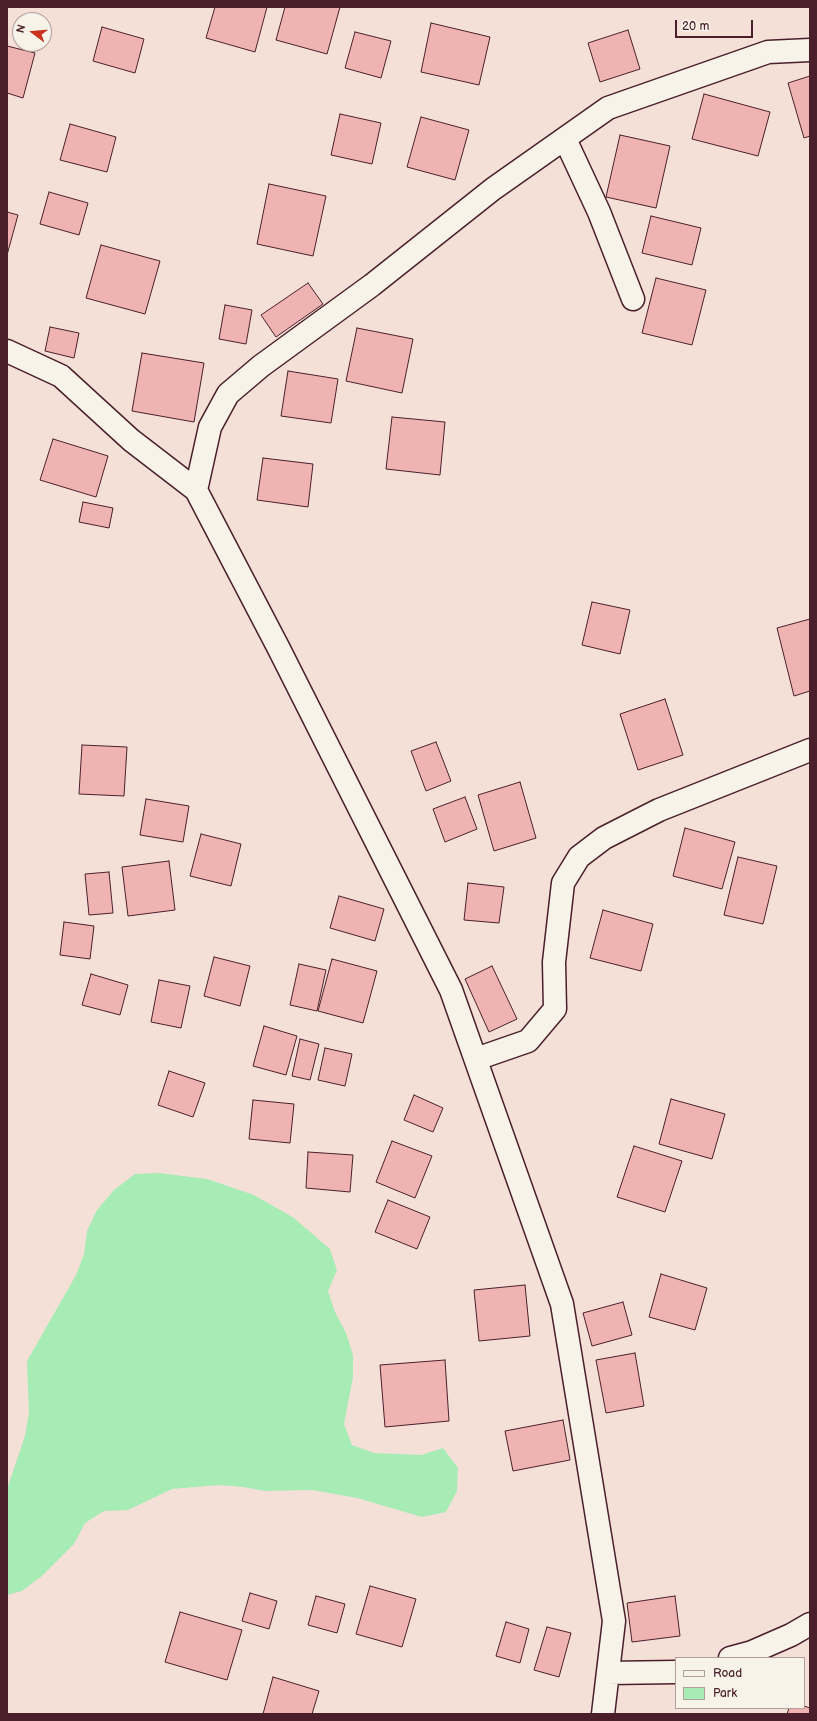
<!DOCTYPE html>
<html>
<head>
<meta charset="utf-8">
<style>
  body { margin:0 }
  #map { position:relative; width:817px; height:1721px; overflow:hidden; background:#f5e0d8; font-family:"Balsamiq Sans",sans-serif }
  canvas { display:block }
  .frame { position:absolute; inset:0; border:8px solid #4a1f2b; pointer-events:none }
  .legend { position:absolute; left:675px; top:1657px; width:130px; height:52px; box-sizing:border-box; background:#f7f3e8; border:1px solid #b29e9c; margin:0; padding:5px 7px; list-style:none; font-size:12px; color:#4a1f2b }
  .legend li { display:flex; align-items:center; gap:8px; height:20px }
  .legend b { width:20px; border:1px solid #b29e9c }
  .north { position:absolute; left:12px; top:12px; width:40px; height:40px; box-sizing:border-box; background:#f7f3e8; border:1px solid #b29e9c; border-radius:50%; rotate:286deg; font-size:11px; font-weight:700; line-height:16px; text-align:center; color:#4a1f2b }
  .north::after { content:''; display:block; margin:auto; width:14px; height:18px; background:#c8321e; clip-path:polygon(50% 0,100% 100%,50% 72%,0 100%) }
  .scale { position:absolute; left:675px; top:20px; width:78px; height:18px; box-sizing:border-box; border:2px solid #4a1f2b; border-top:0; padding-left:5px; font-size:12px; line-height:14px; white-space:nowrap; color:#4a1f2b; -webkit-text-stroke:3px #f7f3e8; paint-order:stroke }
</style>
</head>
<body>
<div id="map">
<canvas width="817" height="1721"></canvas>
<div class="frame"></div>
<ul class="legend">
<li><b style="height:5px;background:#f7f3e8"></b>Road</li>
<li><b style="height:11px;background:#a7ebb5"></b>Park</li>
</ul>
<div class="north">N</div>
<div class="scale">20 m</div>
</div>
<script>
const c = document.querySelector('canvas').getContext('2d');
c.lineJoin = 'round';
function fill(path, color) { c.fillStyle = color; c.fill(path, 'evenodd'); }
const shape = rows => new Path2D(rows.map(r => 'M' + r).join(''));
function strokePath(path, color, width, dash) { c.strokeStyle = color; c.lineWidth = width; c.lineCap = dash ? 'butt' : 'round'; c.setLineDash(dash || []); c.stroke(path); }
const green = shape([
  [159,1173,207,1179,254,1195,294,1218,330,1249,337,1270,328,1291,335,1312,346,1333,353,1355,353,1377,344,1424,352,1445,374,1453,421,1455,443,1448,458,1468,457,1491,446,1512,422,1517,357,1498,312,1490,265,1491,243,1487,219,1485,172,1489,128,1510,104,1511,85,1523,74,1544,42,1576,22,1591,7,1595,7,1489,25,1436,29,1412,27,1361,76,1275,84,1254,87,1231,97,1210,114,1190,135,1174]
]);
const building = shape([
  [215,7,267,7,255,52,206,38,215,7],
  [285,7,340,7,327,54,276,40,285,7],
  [431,23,490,37,479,85,421,72,431,23],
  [102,27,144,39,135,73,93,61,102,27],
  [628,30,640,69,600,82,588,43,628,30],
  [355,32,391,41,381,78,345,68,355,32],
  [7,46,35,53,23,98,7,93,7,46],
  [810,76,810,136,804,138,788,83,810,76],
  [704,94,770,112,758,156,692,139,704,94],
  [340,114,381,123,372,164,331,155,340,114],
  [421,117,469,130,455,180,407,167,421,117],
  [70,124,116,137,107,172,60,160,70,124],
  [620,135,670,146,656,208,606,197,620,135],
  [269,184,326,196,313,256,257,244,269,184],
  [49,192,88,203,79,235,40,224,49,192],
  [7,212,18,215,7,255,7,212],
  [651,216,701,228,692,265,642,253,651,216],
  [101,245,160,261,145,314,86,298,101,245],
  [656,278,706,290,692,345,642,333,656,278],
  [308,283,323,304,276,337,261,315,308,283],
  [225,305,252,310,246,344,219,339,225,305],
  [50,327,79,333,74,358,45,351,50,327],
  [357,328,413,339,402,393,346,381,357,328],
  [142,353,204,363,194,422,132,411,142,353],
  [288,371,338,379,331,423,281,416,288,371],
  [392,417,445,422,440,475,386,469,392,417],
  [53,439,108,456,96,497,40,480,53,439],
  [263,458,313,464,308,507,257,500,263,458],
  [83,502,113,508,109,528,79,522,83,502],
  [592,602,630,610,620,654,582,645,592,602],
  [810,619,810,691,794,696,777,628,810,619],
  [665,699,683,755,638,770,620,714,665,699],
  [436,742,451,781,426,791,411,751,436,742],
  [82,745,127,747,124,796,79,794,82,745],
  [520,782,536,838,494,851,478,795,520,782],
  [465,797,477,829,445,842,433,809,465,797],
  [146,799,189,806,183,842,140,835,146,799],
  [685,828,735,842,722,889,673,876,685,828],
  [201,834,241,844,231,886,190,876,201,834],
  [738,857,777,866,763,924,724,915,738,857],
  [169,861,175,910,128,916,122,867,169,861],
  [109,872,113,913,89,915,85,874,109,872],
  [468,883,504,887,499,923,464,920,468,883],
  [339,896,384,909,375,941,330,928,339,896],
  [603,910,653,924,641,971,590,958,603,910],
  [64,922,94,926,90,959,60,955,64,922],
  [214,957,250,966,240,1006,204,996,214,957],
  [332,959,377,971,363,1023,318,1011,332,959],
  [299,964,326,970,317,1011,290,1005,299,964],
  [492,966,517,1019,489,1032,465,979,492,966],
  [91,974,128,985,120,1015,82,1005,91,974],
  [159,980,190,986,181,1028,151,1022,159,980],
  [264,1026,297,1036,286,1075,253,1066,264,1026],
  [300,1039,319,1044,310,1080,292,1076,300,1039],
  [325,1048,352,1054,345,1086,318,1080,325,1048],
  [169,1071,205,1083,193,1117,158,1105,169,1071],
  [414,1095,443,1108,433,1132,404,1120,414,1095],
  [671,1099,725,1114,712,1159,659,1144,671,1099],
  [253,1100,294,1104,290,1143,249,1139,253,1100],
  [392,1141,432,1156,415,1198,376,1182,392,1141],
  [634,1146,682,1161,665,1212,617,1197,634,1146],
  [308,1152,353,1155,350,1192,306,1188,308,1152],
  [388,1200,430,1217,417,1249,375,1232,388,1200],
  [661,1274,707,1288,695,1330,649,1317,661,1274],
  [525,1285,530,1336,479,1341,474,1290,525,1285],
  [623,1302,632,1335,592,1346,583,1313,623,1302],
  [635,1353,644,1406,606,1413,596,1360,635,1353],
  [445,1360,449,1421,385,1427,380,1365,445,1360],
  [563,1420,570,1460,513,1471,505,1431,563,1420],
  [370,1586,416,1599,402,1647,356,1634,370,1586],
  [250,1593,277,1601,269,1629,242,1621,250,1593],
  [316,1596,345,1604,337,1633,308,1625,316,1596],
  [675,1596,680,1636,632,1642,627,1603,675,1596],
  [180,1612,242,1630,227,1680,165,1662,180,1612],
  [506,1622,529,1629,520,1663,496,1656,506,1622],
  [547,1627,571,1633,559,1677,534,1670,547,1627],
  [273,1677,319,1691,312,1714,263,1714,273,1677],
  [804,1706,810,1708,810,1714,787,1714,789,1708,804,1708,804,1706]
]);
const minor = shape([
  [565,139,599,212,633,299],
  [7,351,61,376,131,440,196,490,278,647,451,990,562,1304,614,1621,603,1714],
  [196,490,210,427,228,394,261,366,372,285,493,189,608,108,768,52,810,50],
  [476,1059,528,1041,555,1009,554,962,563,883,579,857,604,838,659,810,810,750],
  [730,1658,752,1652,791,1635,810,1624],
  [608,1673,676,1672]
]);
fill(green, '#a7ebb5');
fill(building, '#efb4b1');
strokePath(building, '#4a1f2b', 1);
strokePath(minor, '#4a1f2b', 25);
strokePath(minor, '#f7f3e8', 22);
</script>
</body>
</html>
